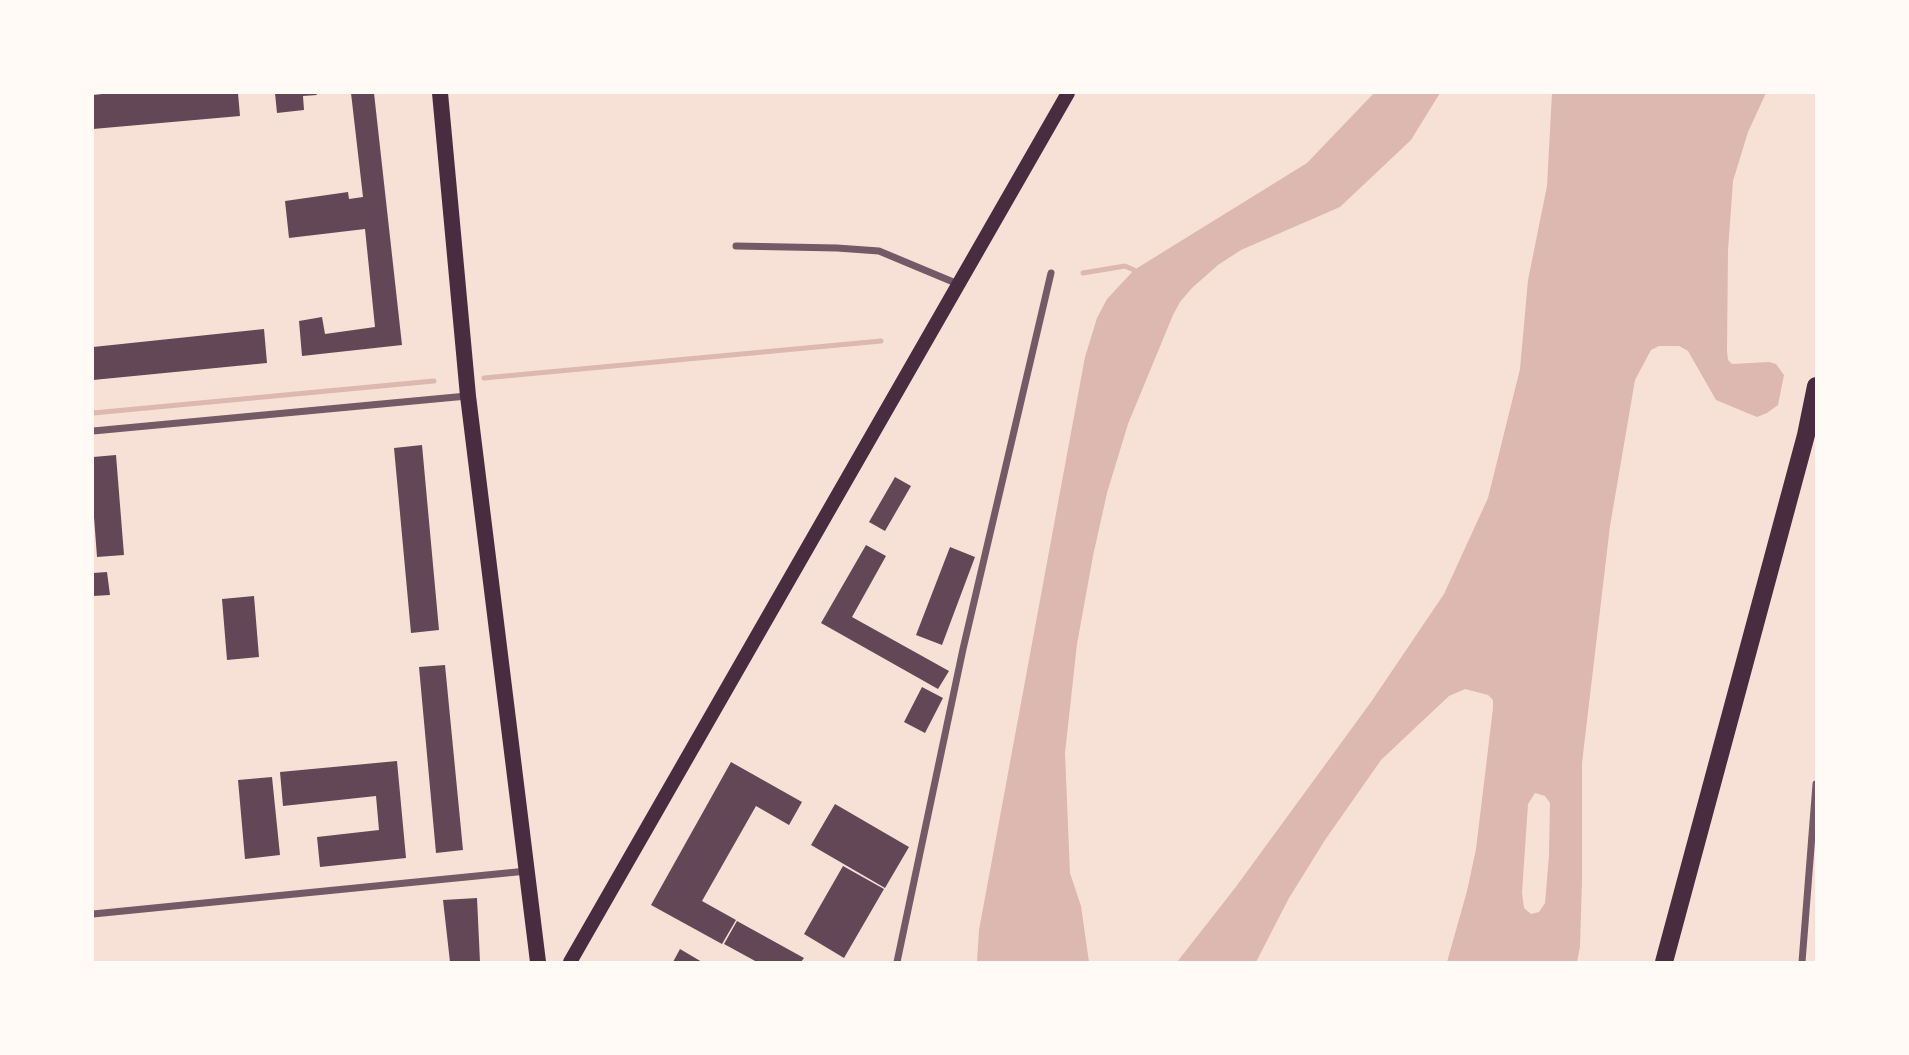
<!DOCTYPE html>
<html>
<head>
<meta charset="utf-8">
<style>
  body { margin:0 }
  #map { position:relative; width:1909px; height:1055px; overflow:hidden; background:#f7e1d7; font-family:"Exo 2",sans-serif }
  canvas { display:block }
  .frame { position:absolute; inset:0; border:94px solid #fffaf5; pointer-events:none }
</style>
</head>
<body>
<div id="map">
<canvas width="1909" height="1055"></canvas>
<div class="frame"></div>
</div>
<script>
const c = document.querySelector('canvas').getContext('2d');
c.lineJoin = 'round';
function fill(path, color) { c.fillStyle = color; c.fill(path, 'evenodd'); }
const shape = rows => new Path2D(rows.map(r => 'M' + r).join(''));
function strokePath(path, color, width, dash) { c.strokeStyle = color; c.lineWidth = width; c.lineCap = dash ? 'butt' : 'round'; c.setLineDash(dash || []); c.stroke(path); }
const water = shape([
  [1374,93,1440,93,1411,140,1340,207,1241,250,1218,265,1192,288,1180,302,1173,315,1128,424,1107,493,1093,556,1077,644,1065,753,1070,873,1081,906,1089,962,977,962,979,930,1085,357,1097,318,1107,299,1134,270,1307,163],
  [1552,93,1766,93,1748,132,1733,181,1728,250,1727,351,1728,360,1732,364,1769,362,1776,364,1784,375,1778,405,1767,413,1757,417,1716,400,1688,351,1679,346,1659,346,1651,350,1635,380,1610,526,1582,763,1582,880,1580,947,1577,962,1447,962,1467,891,1476,849,1493,708,1493,700,1488,695,1465,689,1449,696,1381,760,1325,840,1289,898,1256,962,1177,962,1235,888,1371,702,1444,594,1488,498,1520,369,1528,280,1547,186],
  [1535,793,1545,796,1550,803,1549,855,1545,903,1539,912,1531,914,1524,908,1522,893,1528,804]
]);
const stream = shape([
  [1083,273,1125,266,1134,270,1136,274],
  [484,378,881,341],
  [93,413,434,381]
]);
const building = shape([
  [112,93,238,93,240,116,93,129,93,95],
  [275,93,316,93,317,95,303,96,304,110,277,113],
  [351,93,374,93,402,345,302,356,299,321,322,317,325,334,375,327,365,229,289,238,285,201,348,192,349,199,363,197],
  [264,329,267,363,93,380,93,347],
  [422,445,439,630,411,633,394,448],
  [116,455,124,555,97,557,93,504,93,457],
  [895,477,911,486,885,531,869,522],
  [866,545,886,556,852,617,949,671,938,689,821,623],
  [950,547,975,557,942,645,916,635],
  [107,572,110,595,93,596,93,573],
  [254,596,259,657,227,660,222,599],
  [445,665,463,850,436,853,419,667],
  [922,687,943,698,925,733,904,722],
  [397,761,406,858,320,867,317,837,379,830,376,796,283,806,280,772],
  [731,762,802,802,789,825,756,806,702,901,736,920,722,944,651,905],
  [272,777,280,855,245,859,238,780],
  [835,804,909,847,885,888,811,845],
  [843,866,884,889,844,958,804,934],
  [477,898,480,962,450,962,443,900],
  [737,921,804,958,801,962,757,962,724,944],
  [680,949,702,962,673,962]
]);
const minor = shape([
  [736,246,837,248,879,251,958,284],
  [93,431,467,396],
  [93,914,527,871],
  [897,962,963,649,1051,273],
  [1802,962,1816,784]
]);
const secondary = shape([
  [570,962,1068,93]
]);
const primary = shape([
  [440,93,468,396,538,962]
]);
const trunk = shape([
  [1664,962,1806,435,1816,386]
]);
fill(water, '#dcb8b0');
strokePath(stream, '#dcb8b0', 5);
fill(building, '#644757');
strokePath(minor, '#755966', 7);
strokePath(secondary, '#4a2c40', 14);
strokePath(primary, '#4a2c40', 16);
strokePath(trunk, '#4a2c40', 18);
</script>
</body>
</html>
